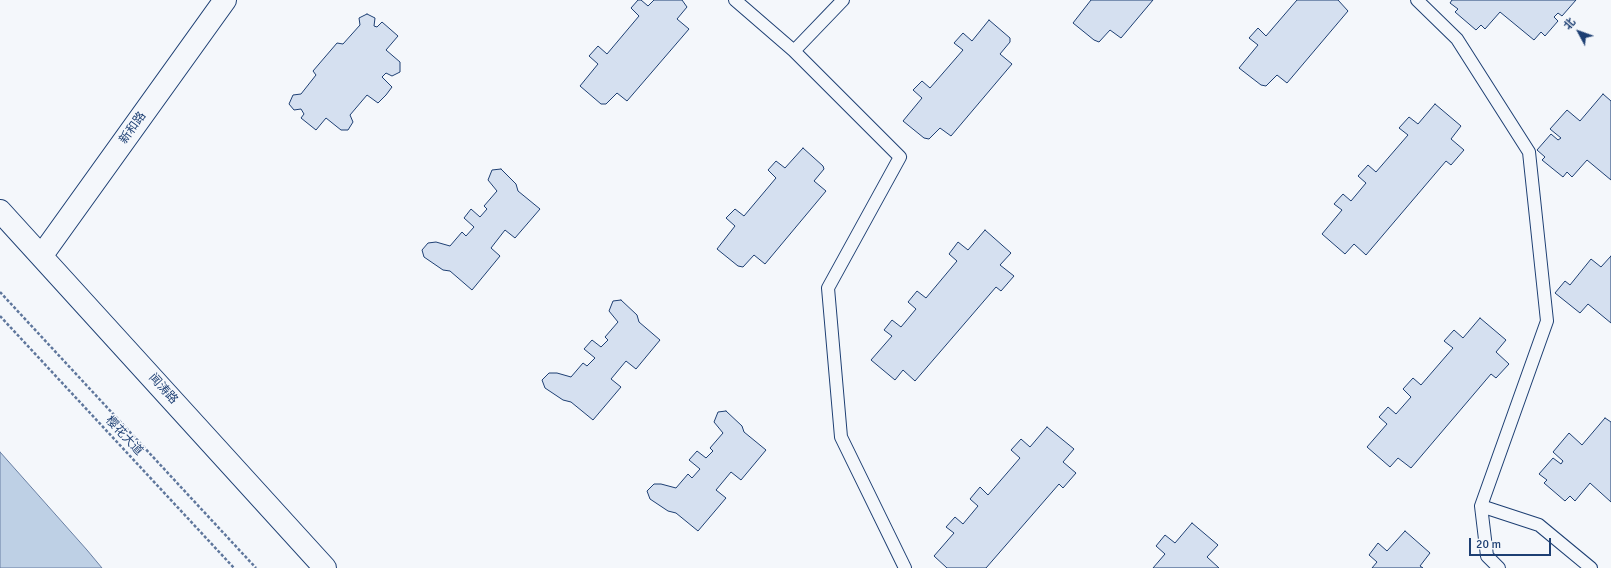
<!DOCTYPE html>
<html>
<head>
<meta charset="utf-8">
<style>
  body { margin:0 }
  #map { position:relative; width:1611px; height:568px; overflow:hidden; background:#f4f7fb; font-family:Signika,"Noto Sans SC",sans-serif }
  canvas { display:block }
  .north { position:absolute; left:1559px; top:12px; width:40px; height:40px; -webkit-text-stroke:3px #f4f7fb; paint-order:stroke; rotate:311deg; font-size:11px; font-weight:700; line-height:16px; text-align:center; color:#1d3f73 }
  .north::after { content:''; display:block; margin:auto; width:14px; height:18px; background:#1d3f73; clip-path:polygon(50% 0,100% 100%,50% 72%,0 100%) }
  .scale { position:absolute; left:1469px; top:538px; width:82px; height:18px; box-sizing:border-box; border:2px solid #1d3f73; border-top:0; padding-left:5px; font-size:12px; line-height:14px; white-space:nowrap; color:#1d3f73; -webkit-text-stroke:3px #f4f7fb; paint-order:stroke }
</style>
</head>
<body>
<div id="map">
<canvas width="1611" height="568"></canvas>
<div class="north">北</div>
<div class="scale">20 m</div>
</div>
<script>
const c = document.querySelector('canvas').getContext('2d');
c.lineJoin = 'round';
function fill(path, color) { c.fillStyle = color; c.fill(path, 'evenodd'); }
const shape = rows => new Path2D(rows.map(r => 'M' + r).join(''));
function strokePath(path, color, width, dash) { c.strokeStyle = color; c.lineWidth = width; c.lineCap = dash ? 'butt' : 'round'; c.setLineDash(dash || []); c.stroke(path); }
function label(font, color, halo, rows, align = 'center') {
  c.font = font + ' Signika,"Noto Sans SC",sans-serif'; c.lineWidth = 3; c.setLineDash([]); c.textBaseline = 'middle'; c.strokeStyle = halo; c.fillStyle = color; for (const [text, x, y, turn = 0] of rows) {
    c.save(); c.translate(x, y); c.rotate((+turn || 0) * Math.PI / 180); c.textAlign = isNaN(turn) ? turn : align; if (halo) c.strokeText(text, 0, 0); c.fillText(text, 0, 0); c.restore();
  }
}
const water = shape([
  [0,452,87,550,102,568,0,568,0,452]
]);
const building = shape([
  [638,0,641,0,648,6,654,0,682,0,687,7,677,19,689,29,627,101,617,93,606,104,601,104,580,86,598,64,589,56,598,46,607,54,639,16,631,8,638,0],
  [1091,0,1153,0,1121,38,1110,30,1099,42,1094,40,1073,23,1091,0],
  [1297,0,1338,0,1348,11,1287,83,1277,75,1266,86,1261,85,1239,68,1258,45,1249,38,1258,28,1266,36,1297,0],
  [1452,0,1576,0,1562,16,1558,13,1554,17,1558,21,1545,36,1541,32,1534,40,1500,12,1485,29,1481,25,1476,30,1455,12,1458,9,1450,3,1452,0],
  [367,14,375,18,374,26,377,27,382,22,398,36,386,50,400,62,400,72,392,76,386,73,382,77,392,87,386,95,378,103,367,95,350,115,353,122,348,130,341,130,326,118,316,130,301,118,304,114,301,109,294,110,289,104,293,95,301,94,316,75,313,71,337,43,343,44,360,25,359,18,367,14],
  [989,20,1010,38,1010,42,1000,54,1012,64,951,136,940,128,929,139,924,138,903,121,922,98,913,90,922,81,930,88,963,50,954,43,963,33,972,41,989,20],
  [1603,94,1611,101,1611,180,1587,160,1572,177,1567,172,1563,177,1542,160,1545,157,1537,150,1551,134,1558,140,1561,138,1550,129,1567,110,1580,121,1603,94],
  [1435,104,1461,126,1451,139,1464,150,1451,165,1446,161,1366,255,1354,244,1345,254,1322,234,1342,210,1334,204,1343,194,1351,201,1366,183,1358,176,1368,165,1376,172,1408,135,1399,128,1409,117,1418,124,1435,104],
  [803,148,823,166,824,169,814,181,826,191,765,264,754,255,743,267,738,266,717,249,735,226,726,218,735,209,744,216,776,178,768,170,776,161,785,168,803,148],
  [501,169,516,184,518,191,540,209,515,238,505,230,491,248,500,256,472,290,450,271,443,270,424,257,422,250,428,243,436,242,450,246,462,232,466,236,474,227,464,218,471,209,480,217,487,209,484,206,497,191,488,180,492,170,501,169],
  [985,230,1011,253,1000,265,1014,276,1001,291,996,287,915,381,903,370,895,380,871,360,892,336,884,330,892,320,901,327,916,309,908,302,917,291,926,298,957,261,949,254,958,242,968,250,985,230],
  [1611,256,1611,323,1588,304,1580,313,1555,293,1565,281,1570,285,1591,259,1601,267,1611,256],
  [621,300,637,315,639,322,660,340,636,369,626,361,611,379,621,387,593,420,571,402,563,400,545,388,542,380,549,373,557,373,571,377,583,363,587,366,595,358,584,349,592,340,601,347,608,340,605,337,618,322,609,311,613,301,621,300],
  [1480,318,1506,340,1496,352,1509,364,1496,378,1491,374,1411,468,1398,458,1390,467,1367,447,1387,424,1379,417,1388,407,1396,414,1411,397,1403,389,1413,378,1421,385,1453,348,1444,341,1454,330,1463,338,1480,318],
  [726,411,742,426,744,432,766,450,741,480,731,472,716,490,726,498,698,531,676,513,668,511,650,499,647,491,654,484,661,484,676,488,688,474,692,478,700,469,689,460,697,451,706,458,713,451,710,448,723,433,714,422,718,412,726,411],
  [1605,418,1611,422,1611,502,1590,483,1575,501,1570,496,1565,501,1544,483,1547,480,1539,474,1553,458,1561,464,1563,461,1553,452,1569,433,1582,445,1605,418],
  [1047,427,1074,449,1063,462,1076,473,1063,488,1059,484,986,568,947,568,934,556,954,533,946,527,955,517,963,524,978,506,970,499,980,487,988,495,1020,458,1011,450,1021,439,1030,447,1047,427],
  [1192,523,1218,545,1207,557,1219,568,1153,568,1165,554,1156,546,1165,535,1175,543,1192,523],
  [1405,531,1430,553,1420,566,1423,568,1372,568,1377,562,1369,555,1378,543,1387,551,1405,531]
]);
const path = shape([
  [0,292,256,568],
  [0,316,234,568]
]);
const lane = shape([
  [735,0,794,51,900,157,828,288,841,437,905,568],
  [1417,0,1457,39,1529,152,1547,321,1481,506],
  [794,51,843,0],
  [1499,568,1487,556,1481,506,1539,525,1591,568]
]);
const street = shape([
  [42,255,225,0]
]);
const secondary = shape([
  [0,211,325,568]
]);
const streetNames = [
  ["新和路",133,128,-54],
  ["闻涛路",163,389,48],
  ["樱花大道",124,436,47]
];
fill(water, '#bed0e5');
strokePath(water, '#687fa3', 1);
fill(building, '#d5e0f0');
strokePath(building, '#1d3f73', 1);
strokePath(lane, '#1d3f73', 14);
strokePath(street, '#1d3f73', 24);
strokePath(secondary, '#1d3f73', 24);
strokePath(path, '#5e769c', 2.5, [3, 2]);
strokePath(lane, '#f4f7fb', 12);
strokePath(street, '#f4f7fb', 22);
strokePath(secondary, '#f4f7fb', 22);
label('12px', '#1d3f73', '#f4f7fb', streetNames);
</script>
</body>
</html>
